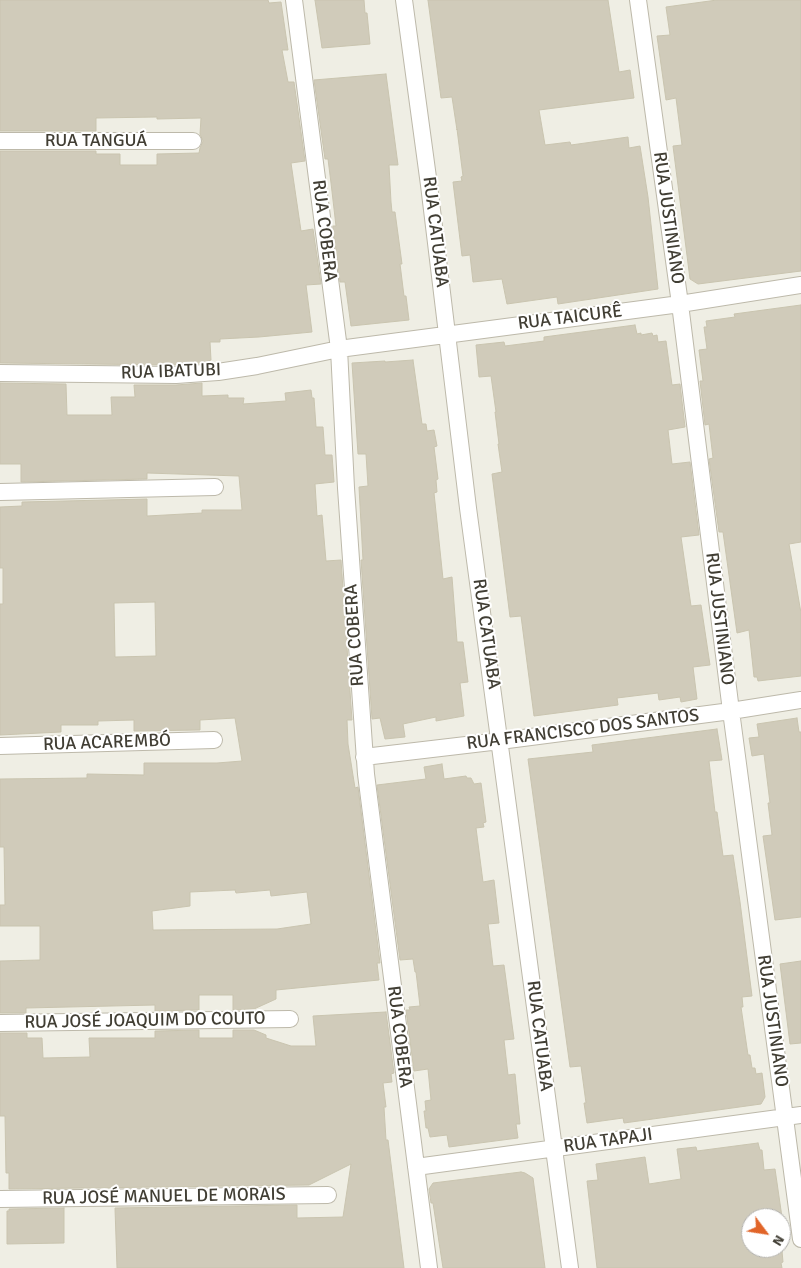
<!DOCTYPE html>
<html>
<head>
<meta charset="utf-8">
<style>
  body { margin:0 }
  #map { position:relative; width:801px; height:1268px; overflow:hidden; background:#efeee4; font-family:Signika,sans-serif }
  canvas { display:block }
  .north { position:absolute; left:741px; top:1208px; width:50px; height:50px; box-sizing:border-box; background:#fff; border:1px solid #b3b2ae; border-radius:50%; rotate:121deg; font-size:14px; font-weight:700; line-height:20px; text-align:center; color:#413e34 }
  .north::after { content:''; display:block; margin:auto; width:18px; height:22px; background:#e16529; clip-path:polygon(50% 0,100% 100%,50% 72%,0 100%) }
</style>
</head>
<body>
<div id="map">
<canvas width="801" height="1268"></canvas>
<div class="north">N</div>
</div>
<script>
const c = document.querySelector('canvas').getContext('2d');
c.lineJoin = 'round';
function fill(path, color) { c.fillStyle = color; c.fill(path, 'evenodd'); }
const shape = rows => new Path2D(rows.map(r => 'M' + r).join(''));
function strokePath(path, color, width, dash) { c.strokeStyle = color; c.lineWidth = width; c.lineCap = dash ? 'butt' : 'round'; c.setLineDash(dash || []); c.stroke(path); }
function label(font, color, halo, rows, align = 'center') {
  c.font = font + ' Signika,sans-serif'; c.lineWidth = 4; c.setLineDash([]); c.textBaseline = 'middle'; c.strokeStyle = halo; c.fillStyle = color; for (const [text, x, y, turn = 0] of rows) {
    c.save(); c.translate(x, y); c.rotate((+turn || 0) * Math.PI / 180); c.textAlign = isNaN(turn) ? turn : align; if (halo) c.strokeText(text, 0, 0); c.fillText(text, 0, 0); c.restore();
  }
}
const building = shape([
  [0,0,268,0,269,3,281,2,288,50,282,50,288,82,294,82,305,161,291,163,301,231,313,229,321,284,306,285,312,332,259,337,220,339,220,342,210,342,211,360,202,363,176,365,0,363,0,151,96,151,96,154,120,154,120,165,157,165,157,154,199,153,200,148,203,141,200,134,201,118,157,119,157,117,96,118,96,131,0,131,0,0],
  [315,0,364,0,365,13,367,13,370,44,322,48,315,0],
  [428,0,608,0,619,72,630,70,634,98,539,110,545,145,570,142,571,145,628,137,629,148,640,146,648,197,658,289,558,304,557,297,507,304,502,279,473,282,470,255,462,256,453,182,462,181,461,177,463,176,457,129,457,130,452,97,441,98,428,0],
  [717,0,801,0,801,271,698,284,690,279,673,146,682,145,676,98,666,100,657,36,670,35,666,7,717,0],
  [386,74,398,165,389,165,391,202,392,212,395,212,402,264,400,264,404,296,406,296,409,320,351,326,345,282,340,282,333,226,336,226,331,183,328,159,325,159,314,80,386,74],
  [801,305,801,542,789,544,801,613,801,676,758,681,757,677,754,677,749,630,737,633,723,532,719,532,709,459,713,458,709,424,705,425,700,381,703,381,699,350,707,349,704,327,707,327,706,321,735,317,734,314,801,305],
  [635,325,637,334,641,333,641,335,652,333,653,336,657,335,658,342,666,341,672,385,680,384,685,427,668,430,672,464,690,462,699,535,681,537,691,606,701,605,710,665,693,667,697,699,681,702,680,697,659,700,658,693,617,698,618,705,534,716,521,616,510,617,492,474,502,472,498,444,499,444,495,412,496,412,491,376,479,377,476,345,504,342,505,346,544,341,544,337,635,325],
  [413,360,422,424,426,424,427,431,434,430,437,446,434,447,438,479,436,480,437,492,434,493,443,579,452,577,457,642,463,642,468,682,460,683,464,716,436,721,436,717,403,724,405,737,385,739,380,718,372,719,361,560,363,560,359,487,368,486,366,454,358,454,352,363,385,361,385,362,413,360],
  [0,383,66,384,67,415,112,415,111,397,135,397,134,385,176,385,202,383,202,396,228,395,228,398,244,398,243,404,286,401,285,393,311,390,312,398,314,398,316,427,323,427,325,455,332,455,334,482,315,484,317,516,322,515,326,561,341,560,352,720,347,720,348,744,355,788,358,787,380,963,377,963,379,980,276,990,276,999,254,1009,233,1010,233,995,199,995,199,1010,155,1011,155,1005,26,1008,26,1013,0,1013,0,961,40,960,40,926,0,926,0,905,5,905,4,847,0,847,0,779,87,778,87,774,144,775,144,763,217,763,242,761,235,718,200,720,200,730,134,731,134,720,98,721,98,725,61,725,61,732,0,735,0,604,3,604,3,568,0,568,0,507,22,506,22,502,147,499,147,516,202,513,202,510,242,510,239,476,147,473,147,479,21,482,21,464,0,464,0,383],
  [155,602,156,656,115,657,114,603,155,602],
  [235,890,236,893,270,890,271,896,307,892,311,924,277,929,153,930,152,911,190,906,190,892,235,890],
  [797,718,799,732,801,732,801,917,775,920,763,836,772,835,768,803,770,803,764,754,752,756,749,738,759,737,757,724,797,718],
  [717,729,722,760,709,761,715,812,717,812,723,856,733,855,740,902,752,996,742,997,743,1007,741,1007,748,1055,750,1055,752,1068,755,1068,756,1074,762,1073,765,1097,761,1104,624,1123,623,1118,587,1123,584,1103,586,1103,581,1066,570,1067,528,759,593,752,592,745,717,729],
  [442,764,444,779,466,776,467,778,471,778,474,784,481,783,486,822,483,823,484,827,476,828,483,882,494,880,499,923,488,924,489,931,493,966,504,965,514,1039,504,1040,508,1075,515,1074,520,1124,516,1124,518,1138,449,1147,447,1135,430,1137,428,1128,426,1128,424,1111,426,1111,425,1101,431,1100,428,1069,414,1071,406,1010,410,1010,409,1007,420,1006,416,972,415,972,413,959,400,960,377,785,426,779,424,767,442,764],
  [801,961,801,1043,790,1044,780,964,801,961],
  [386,1012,394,1073,391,1074,392,1082,383,1083,386,1107,384,1107,386,1140,388,1140,404,1268,117,1268,115,1208,297,1205,297,1218,343,1217,351,1164,309,1185,9,1189,9,1173,6,1173,5,1116,0,1116,0,1033,27,1033,27,1038,42,1038,43,1058,90,1057,89,1038,155,1038,155,1031,199,1030,199,1038,233,1038,233,1030,254,1030,266,1035,266,1038,291,1046,316,1046,313,1016,386,1012],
  [758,1143,760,1150,762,1150,764,1170,775,1169,784,1231,781,1231,781,1218,751,1218,751,1248,781,1248,781,1240,783,1262,781,1263,782,1268,597,1268,587,1181,598,1180,596,1164,645,1157,649,1184,681,1179,677,1149,696,1147,697,1151,758,1143],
  [521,1172,525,1173,533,1178,545,1268,443,1268,433,1203,431,1203,429,1189,433,1183,521,1172],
  [64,1208,64,1243,7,1244,7,1211,9,1211,9,1209,64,1208]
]);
const minor = shape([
  [294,0,339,349,346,488,366,774,429,1268],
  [404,0,429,185,468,508,570,1268],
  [638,0,680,304,731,711,801,1239],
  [0,141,193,141],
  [0,373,176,375,218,372,257,366,339,349,680,304,801,285],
  [0,492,215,487],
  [0,746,214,740],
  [364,757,500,741,731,711,801,700],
  [0,1023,290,1019],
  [416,1167,801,1115],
  [0,1199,328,1195]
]);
const streetNames = [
  ["RUA TANGUÁ",96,141],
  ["RUA JUSTINIANO",668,218,82],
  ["RUA COBERA",324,231,83],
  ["RUA CATUABA",435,232,83],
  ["RUA TAICURÊ",570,318,-7],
  ["RUA IBATUBI",171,372,-2],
  ["RUA JUSTINIANO",719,619,83],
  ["RUA CATUABA",486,634,82],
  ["RUA COBERA",355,635,-94],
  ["RUA FRANCISCO DOS SANTOS",583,730,-7],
  ["RUA ACAREMBÓ",107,743,-2],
  ["RUA JOSÉ JOAQUIM DO COUTO",145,1021,-1],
  ["RUA JUSTINIANO",772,1021,82],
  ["RUA CATUABA",539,1036,83],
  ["RUA COBERA",399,1037,83],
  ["RUA TAPAJI",608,1141,-8],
  ["RUA JOSÉ MANUEL DE MORAIS",164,1197,-1]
];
fill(building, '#d0cbba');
strokePath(building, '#c9c4af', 1);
strokePath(minor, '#bdb9aa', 18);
strokePath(minor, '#fff', 16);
label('18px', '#413e34', '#fff', streetNames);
</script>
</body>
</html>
